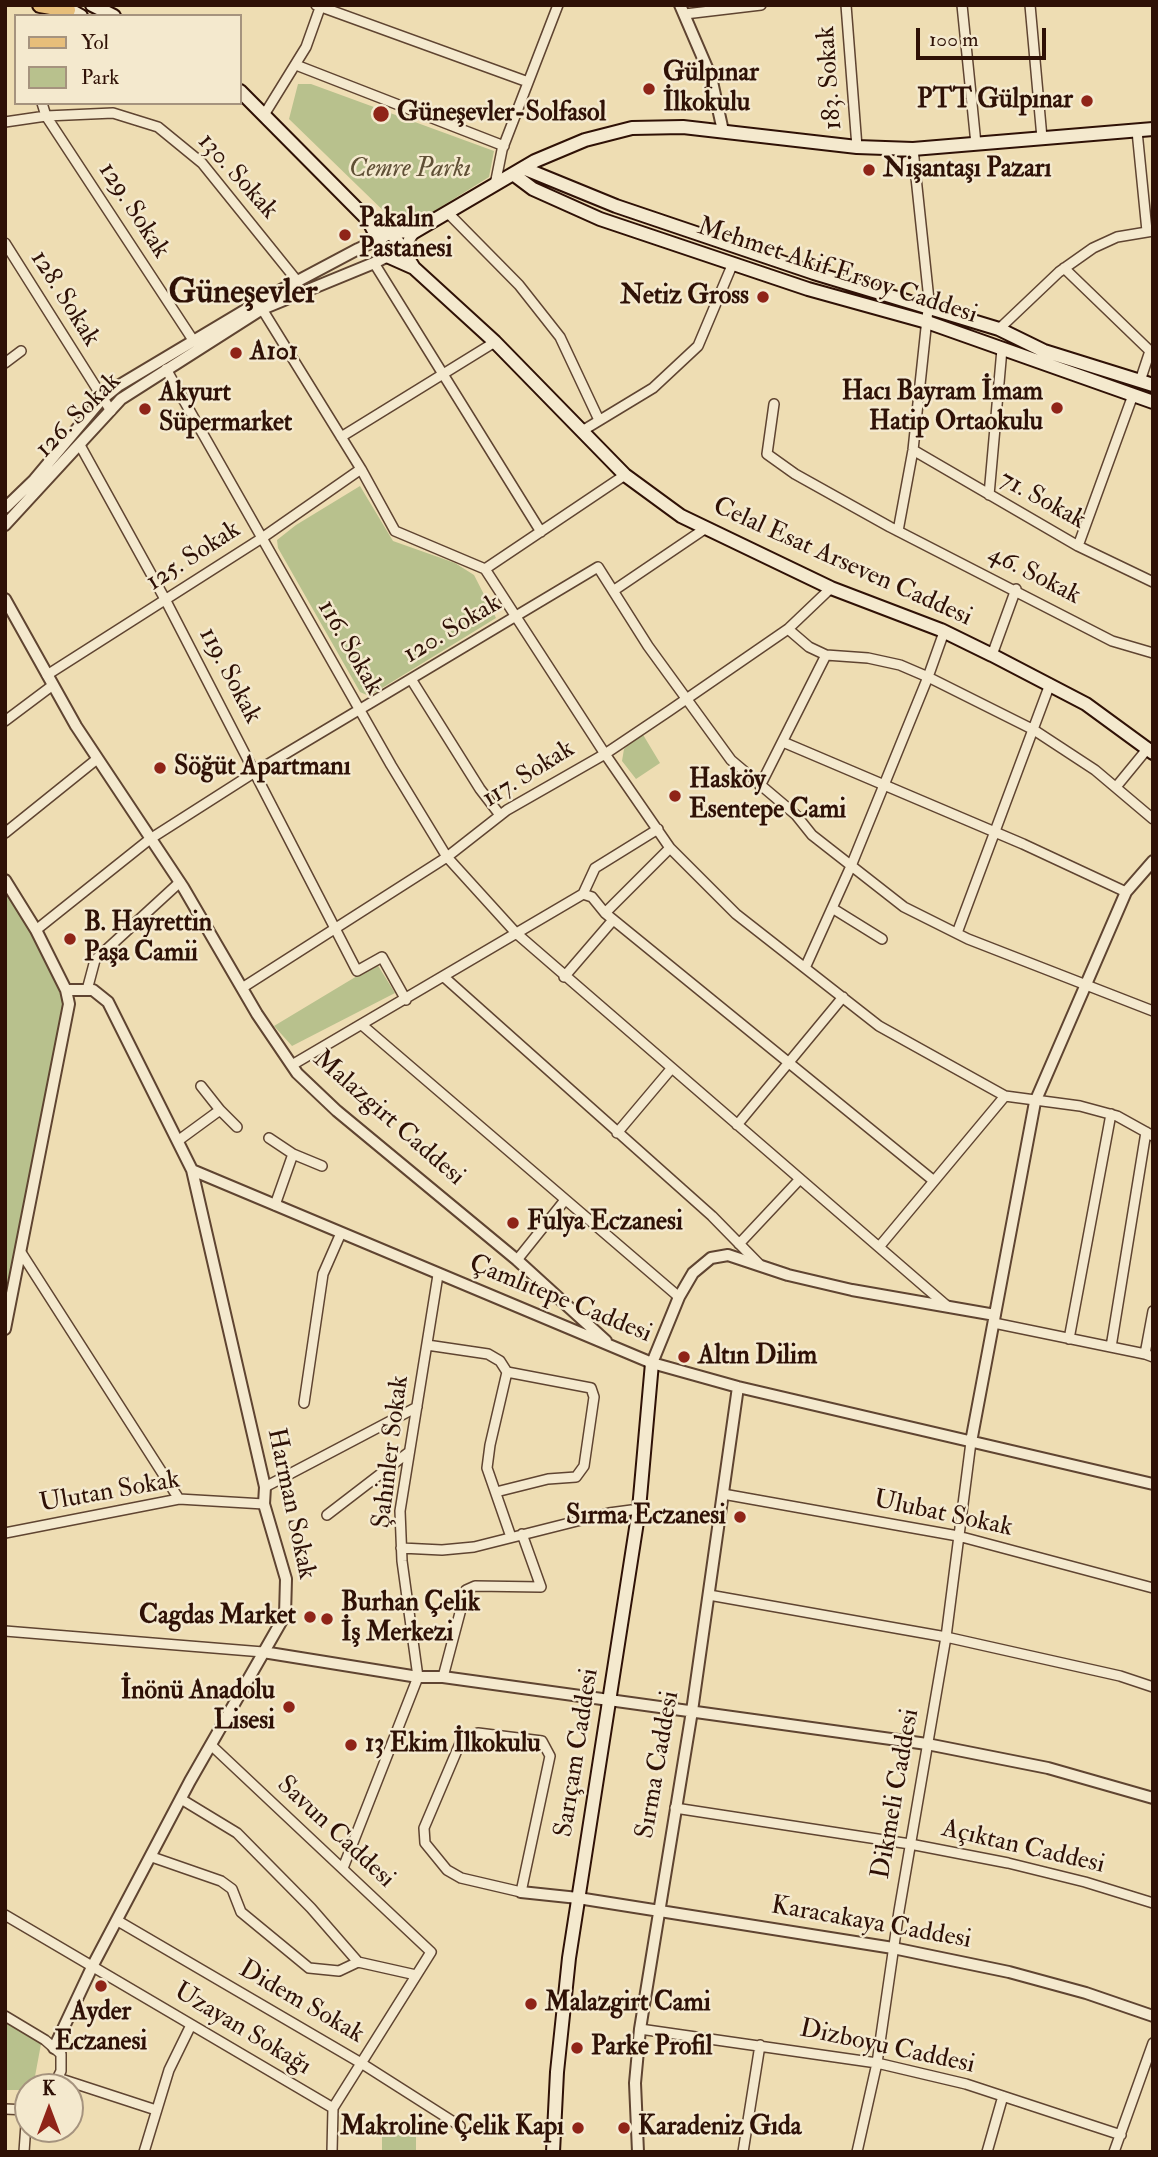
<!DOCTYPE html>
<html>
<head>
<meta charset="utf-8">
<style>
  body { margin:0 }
  #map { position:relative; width:1158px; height:2157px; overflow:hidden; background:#eeddb3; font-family:"IM FELL Double Pica",serif }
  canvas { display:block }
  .frame { position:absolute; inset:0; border:7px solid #2f1106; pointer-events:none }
  .legend { position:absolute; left:14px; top:14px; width:228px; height:91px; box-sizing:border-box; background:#f4e9ce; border:2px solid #a5937e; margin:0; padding:9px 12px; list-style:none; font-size:21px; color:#2f1106 }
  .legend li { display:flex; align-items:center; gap:14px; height:35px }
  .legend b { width:35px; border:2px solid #a5937e }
  .north { position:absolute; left:14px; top:2073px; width:70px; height:70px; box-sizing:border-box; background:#f4e9ce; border:2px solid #a5937e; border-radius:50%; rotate:0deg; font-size:19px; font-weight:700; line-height:28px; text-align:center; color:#2f1106 }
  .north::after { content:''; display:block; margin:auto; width:24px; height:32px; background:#8f2418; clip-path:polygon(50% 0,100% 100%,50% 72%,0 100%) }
  .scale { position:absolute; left:916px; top:28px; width:130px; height:32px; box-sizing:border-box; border:4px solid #2f1106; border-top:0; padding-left:9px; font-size:21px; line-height:24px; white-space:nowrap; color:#2f1106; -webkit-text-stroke:5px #f4e9ce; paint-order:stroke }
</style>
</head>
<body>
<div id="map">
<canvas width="1158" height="2157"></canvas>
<div class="frame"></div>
<ul class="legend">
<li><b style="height:9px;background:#e7be7a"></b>Yol</li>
<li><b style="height:19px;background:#b8c18d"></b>Park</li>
</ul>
<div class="north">K</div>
<div class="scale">100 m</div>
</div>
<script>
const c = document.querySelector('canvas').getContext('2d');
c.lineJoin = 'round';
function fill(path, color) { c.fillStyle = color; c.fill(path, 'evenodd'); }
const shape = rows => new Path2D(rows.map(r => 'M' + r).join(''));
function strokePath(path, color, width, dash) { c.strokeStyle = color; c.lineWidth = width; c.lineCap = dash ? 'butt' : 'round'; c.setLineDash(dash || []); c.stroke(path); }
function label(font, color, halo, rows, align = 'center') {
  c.font = font + ' "IM FELL Double Pica",serif'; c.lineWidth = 5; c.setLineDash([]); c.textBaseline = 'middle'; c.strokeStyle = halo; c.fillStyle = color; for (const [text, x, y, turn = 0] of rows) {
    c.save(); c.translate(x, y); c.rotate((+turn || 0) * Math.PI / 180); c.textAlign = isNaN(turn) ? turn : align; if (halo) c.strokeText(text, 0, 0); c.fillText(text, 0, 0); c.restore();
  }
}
const green = shape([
  [298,84,311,84,494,151,489,177,412,225,396,223,289,119],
  [360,486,393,541,455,563,474,575,496,618,369,696,360,692,278,548,277,540,296,525],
  [642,733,660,763,636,779,622,761,624,749],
  [5,880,66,990,5,1329],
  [377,964,395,993,292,1046,274,1026],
  [5,2022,41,2044,33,2087,26,2090,5,2090],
  [382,2126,416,2126,416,2152,382,2152]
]);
const minor = shape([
  [316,5,528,82],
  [846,5,857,147],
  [962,5,976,144],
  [1030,5,1042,138],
  [685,14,761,5],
  [296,65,504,146],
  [42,103,46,116,193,340],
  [264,115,306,47,321,5],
  [5,122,46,116,113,113,158,127,202,163,298,282],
  [1137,131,1147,231],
  [495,185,502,150,558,5],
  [448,213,519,285,560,337,599,420],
  [5,243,111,411],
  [374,263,541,532],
  [1064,268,1150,351,1140,381],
  [262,309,361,469,395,531,485,569,605,754,670,848,736,914,879,1026,1005,1096,1080,1106,1117,1116,1153,1136],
  [999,329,1059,272,1093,248,1117,237,1153,231],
  [5,363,21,351],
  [166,369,391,765,447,857,516,933,947,1306],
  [774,404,767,454,795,474,890,527,1112,641,1153,653],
  [582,431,653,388,698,346,733,263],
  [341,437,495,342],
  [81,447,166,601,357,971,382,957,406,1000],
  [913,450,1078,546,1153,582],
  [989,495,1002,349],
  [898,531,913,450,929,300,913,149],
  [1078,546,1133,395],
  [485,569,625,475],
  [613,591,706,528],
  [788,629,809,647,826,655],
  [992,655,1016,589],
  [47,675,262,538,361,469],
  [411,679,480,789,500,815],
  [5,721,53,685],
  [783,742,1023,844,1126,892],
  [760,786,826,655,868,658,900,665,928,677,944,632],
  [1116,787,1148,748],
  [5,833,97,759],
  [583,894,595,868,658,829],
  [832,908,882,939],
  [605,913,670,848],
  [36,930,150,839,255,772,598,567,648,646,731,760,796,815,812,835,904,907,968,939,1153,1011],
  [957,933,1050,684],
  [805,968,851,866,928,677,1034,730,1095,770,1153,819],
  [444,977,712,1216,759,1264],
  [564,977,613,920],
  [242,988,447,857,507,810,605,754,669,711,788,629,831,588],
  [87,990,95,960,180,882],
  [362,1025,679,1297],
  [292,1065,583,894,592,897,605,913,934,1181],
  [220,1110,237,1127],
  [737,1125,843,997],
  [617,1133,671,1069],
  [269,1138,293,1154,322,1166],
  [179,1140,220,1110,201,1086],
  [275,1205,293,1154],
  [739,1244,800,1179],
  [879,1247,1005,1096],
  [22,1254,179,1499],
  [517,1260,565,1200],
  [1153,1311,1145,1354,1153,1357],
  [994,1323,1145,1354],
  [1069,1339,1111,1114],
  [427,1345,488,1354,500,1361,507,1372,490,1445,487,1468,511,1537],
  [1111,1347,1146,1132],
  [304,1403,323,1274,341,1233],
  [265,1487,417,1407],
  [496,1492,548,1479,576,1477,584,1466,594,1397,591,1388,507,1372],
  [723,1494,958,1536,1153,1588],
  [327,1515,409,1452],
  [5,1533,179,1499,264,1504],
  [401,1548,442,1550,474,1547,609,1513,639,1509],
  [709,1595,946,1637,1120,1676,1153,1687],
  [5,1631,263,1652],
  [443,1677,466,1590,475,1586,541,1587,522,1534],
  [478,1733,542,1741,550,1756,521,1892,461,1878,447,1870,425,1843,424,1828,461,1741,478,1733],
  [211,1745,431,1952,333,2108],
  [181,1799,237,1833,311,1908,358,1962,416,1975],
  [675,1808,910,1844,1008,1863,1085,1882,1153,1903],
  [152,1857,221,1881,232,1889,241,1912,309,1968,339,1971,358,1962],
  [343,1868,418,1677,402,1561,400,1511,438,1275],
  [5,1915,333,2108],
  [118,1921,361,2063,460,2126],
  [5,2016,45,2040,61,2054,61,2071,53,2087],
  [640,2029,877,2063,966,2084,1121,2135],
  [58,2078,156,2110],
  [5,2109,28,2110],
  [24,2152,27,2110],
  [144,2152,169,2070,191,2025],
  [332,2152,333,2108],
  [743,2152,760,2045],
  [857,2152,877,2063,899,1911,946,1637,971,1442],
  [987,2152,1003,2096],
  [1114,2152,1153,2043]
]);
const tertiary = shape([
  [680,5,711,77,723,131],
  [5,508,34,480,102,399,118,386,262,300,358,249,392,233,414,232],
  [5,525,121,399,262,309,374,263,404,248,414,232],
  [5,599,76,726,183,887,257,1014,297,1073,337,1111,517,1260,606,1341],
  [5,880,36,930,66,990,69,1004,5,1329],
  [66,990,93,990,108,1002,192,1170,652,1363,738,1387,1153,1484],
  [652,1363,679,1297,693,1273,711,1258,728,1255,788,1275,852,1290,995,1315],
  [971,1442,1035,1102,1126,892,1153,861],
  [263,1652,418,1677,443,1677,927,1744,1048,1768,1153,1798],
  [521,1892,578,1898,893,1948,1009,1972,1086,1993,1153,2016],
  [54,2048,93,1965,190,1781,285,1615,286,1579,264,1504,265,1487,192,1170],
  [638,2152,635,2083,640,2029,692,1711,738,1387]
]);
const secondary = shape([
  [61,5,81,16],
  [92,5,114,16],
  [240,91,368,220,392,233,414,268],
  [523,168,616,206,814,273,999,329,1044,351,1153,385],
  [513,174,533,189,600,219,808,289,927,322,1153,402],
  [368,220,387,256,414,268,495,342,625,475,681,516,831,588,941,630,992,655,1086,704,1153,753],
  [414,232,535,161,585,140,632,128,683,127,857,147,913,149,1153,129],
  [553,2152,557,2072,569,1958,639,1509,652,1363]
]);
const primary = shape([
  [40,5,68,10]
]);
const markers = [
  [649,89,7,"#8f2418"],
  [1087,101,7,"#8f2418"],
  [381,114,9,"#8f2418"],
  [869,170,7,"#8f2418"],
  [345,235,7,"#8f2418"],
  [763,297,7,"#8f2418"],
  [236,353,7,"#8f2418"],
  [1057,408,7,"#8f2418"],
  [145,409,7,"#8f2418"],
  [160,768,7,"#8f2418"],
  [675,796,7,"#8f2418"],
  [70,939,7,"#8f2418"],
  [513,1223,7,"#8f2418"],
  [684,1357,7,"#8f2418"],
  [740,1517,7,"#8f2418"],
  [310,1617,7,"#8f2418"],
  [327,1619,7,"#8f2418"],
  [289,1707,7,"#8f2418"],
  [351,1745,7,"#8f2418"],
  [101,1986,7,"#8f2418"],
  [531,2004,7,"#8f2418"],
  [577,2048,7,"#8f2418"],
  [578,2128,7,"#8f2418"],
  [624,2128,7,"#8f2418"]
];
const poiNames = [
  ["Gülpınar",663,74],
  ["İlkokulu",663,104],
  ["PTT Gülpınar",1073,101,"right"],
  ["Güneşevler-Solfasol",397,114],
  ["Nişantaşı Pazarı",883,170],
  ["Pakalın",359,220],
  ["Pastanesi",359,250],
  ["Netiz Gross",749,297,"right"],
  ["A101",250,353],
  ["Hacı Bayram İmam",1043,393,"right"],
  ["Hatip Ortaokulu",1043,423,"right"],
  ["Akyurt",159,394],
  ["Süpermarket",159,424],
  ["Söğüt Apartmanı",174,768],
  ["Hasköy",689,781],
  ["Esentepe Cami",689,811],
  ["B. Hayrettin",84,924],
  ["Paşa Camii",84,954],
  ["Fulya Eczanesi",527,1223],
  ["Altın Dilim",698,1357],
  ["Sırma Eczanesi",726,1517,"right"],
  ["Burhan Çelik",341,1604],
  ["İş Merkezi",341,1634],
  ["Cagdas Market",296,1617,"right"],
  ["İnönü Anadolu",275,1692,"right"],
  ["Lisesi",275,1722,"right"],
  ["13 Ekim İlkokulu",365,1745],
  ["Malazgirt Cami",545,2004],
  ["Ayder",101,2013,"center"],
  ["Eczanesi",101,2043,"center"],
  ["Parke Profil",591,2048],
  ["Makroline Çelik Kapı",564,2128,"right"],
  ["Karadeniz Gıda",638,2128]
];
const streetNames = [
  ["183. Sokak",831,78,-94],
  ["130. Sokak",237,177,48],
  ["129. Sokak",133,211,57],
  ["Mehmet Akif Ersoy Caddesi",837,272,18],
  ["128. Sokak",64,299,58],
  ["126. Sokak",79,416,-45],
  ["71. Sokak",1042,501,29],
  ["125. Sokak",194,557,-33],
  ["Celal Esat Arseven Caddesi",842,563,24],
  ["46. Sokak",1034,576,27],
  ["120. Sokak",453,630,-31],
  ["116. Sokak",349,648,60],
  ["119. Sokak",229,676,62],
  ["117. Sokak",529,775,-32],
  ["Malazgirt Caddesi",388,1119,41],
  ["Çamlıtepe Caddesi",560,1300,22],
  ["Şahinler Sokak",392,1452,-83],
  ["Ulutan Sokak",110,1493,-10],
  ["Harman Sokak",290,1504,78],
  ["Ulubat Sokak",943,1515,12],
  ["Sarıçam Caddesi",578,1753,-81],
  ["Sırma Caddesi",659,1765,-80],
  ["Dikmeli Caddesi",897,1794,-80],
  ["Savun Caddesi",335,1833,43],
  ["Açıktan Caddesi",1023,1848,13],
  ["Karacakaya Caddesi",871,1924,10],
  ["Didem Sokak",301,2003,30],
  ["Uzayan Sokağı",242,2030,31],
  ["Dizboyu Caddesi",887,2048,12]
];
const parkNames = [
  ["Cemre Parkı",410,170]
];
const districtNames = [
  ["Güneşevler",243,295]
];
fill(green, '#b8c18d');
strokePath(minor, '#5f4431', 12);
strokePath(tertiary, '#5f4431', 14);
strokePath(secondary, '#2f1106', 16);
strokePath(primary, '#2f1106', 18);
strokePath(minor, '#f4e9ce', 9);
strokePath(tertiary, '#f4e9ce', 10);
strokePath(secondary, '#f4e9ce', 12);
strokePath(primary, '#e7be7a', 14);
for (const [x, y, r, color] of markers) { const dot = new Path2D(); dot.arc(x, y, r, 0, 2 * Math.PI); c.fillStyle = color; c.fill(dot); strokePath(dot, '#f4e9ce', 2.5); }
label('bold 26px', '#2f1106', '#f4e9ce', poiNames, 'left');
label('26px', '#2f1106', '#f4e9ce', streetNames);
label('italic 26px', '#5f4f35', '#f4e9ce', parkNames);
label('bold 33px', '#2f1106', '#f4e9ce', districtNames);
</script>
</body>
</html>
